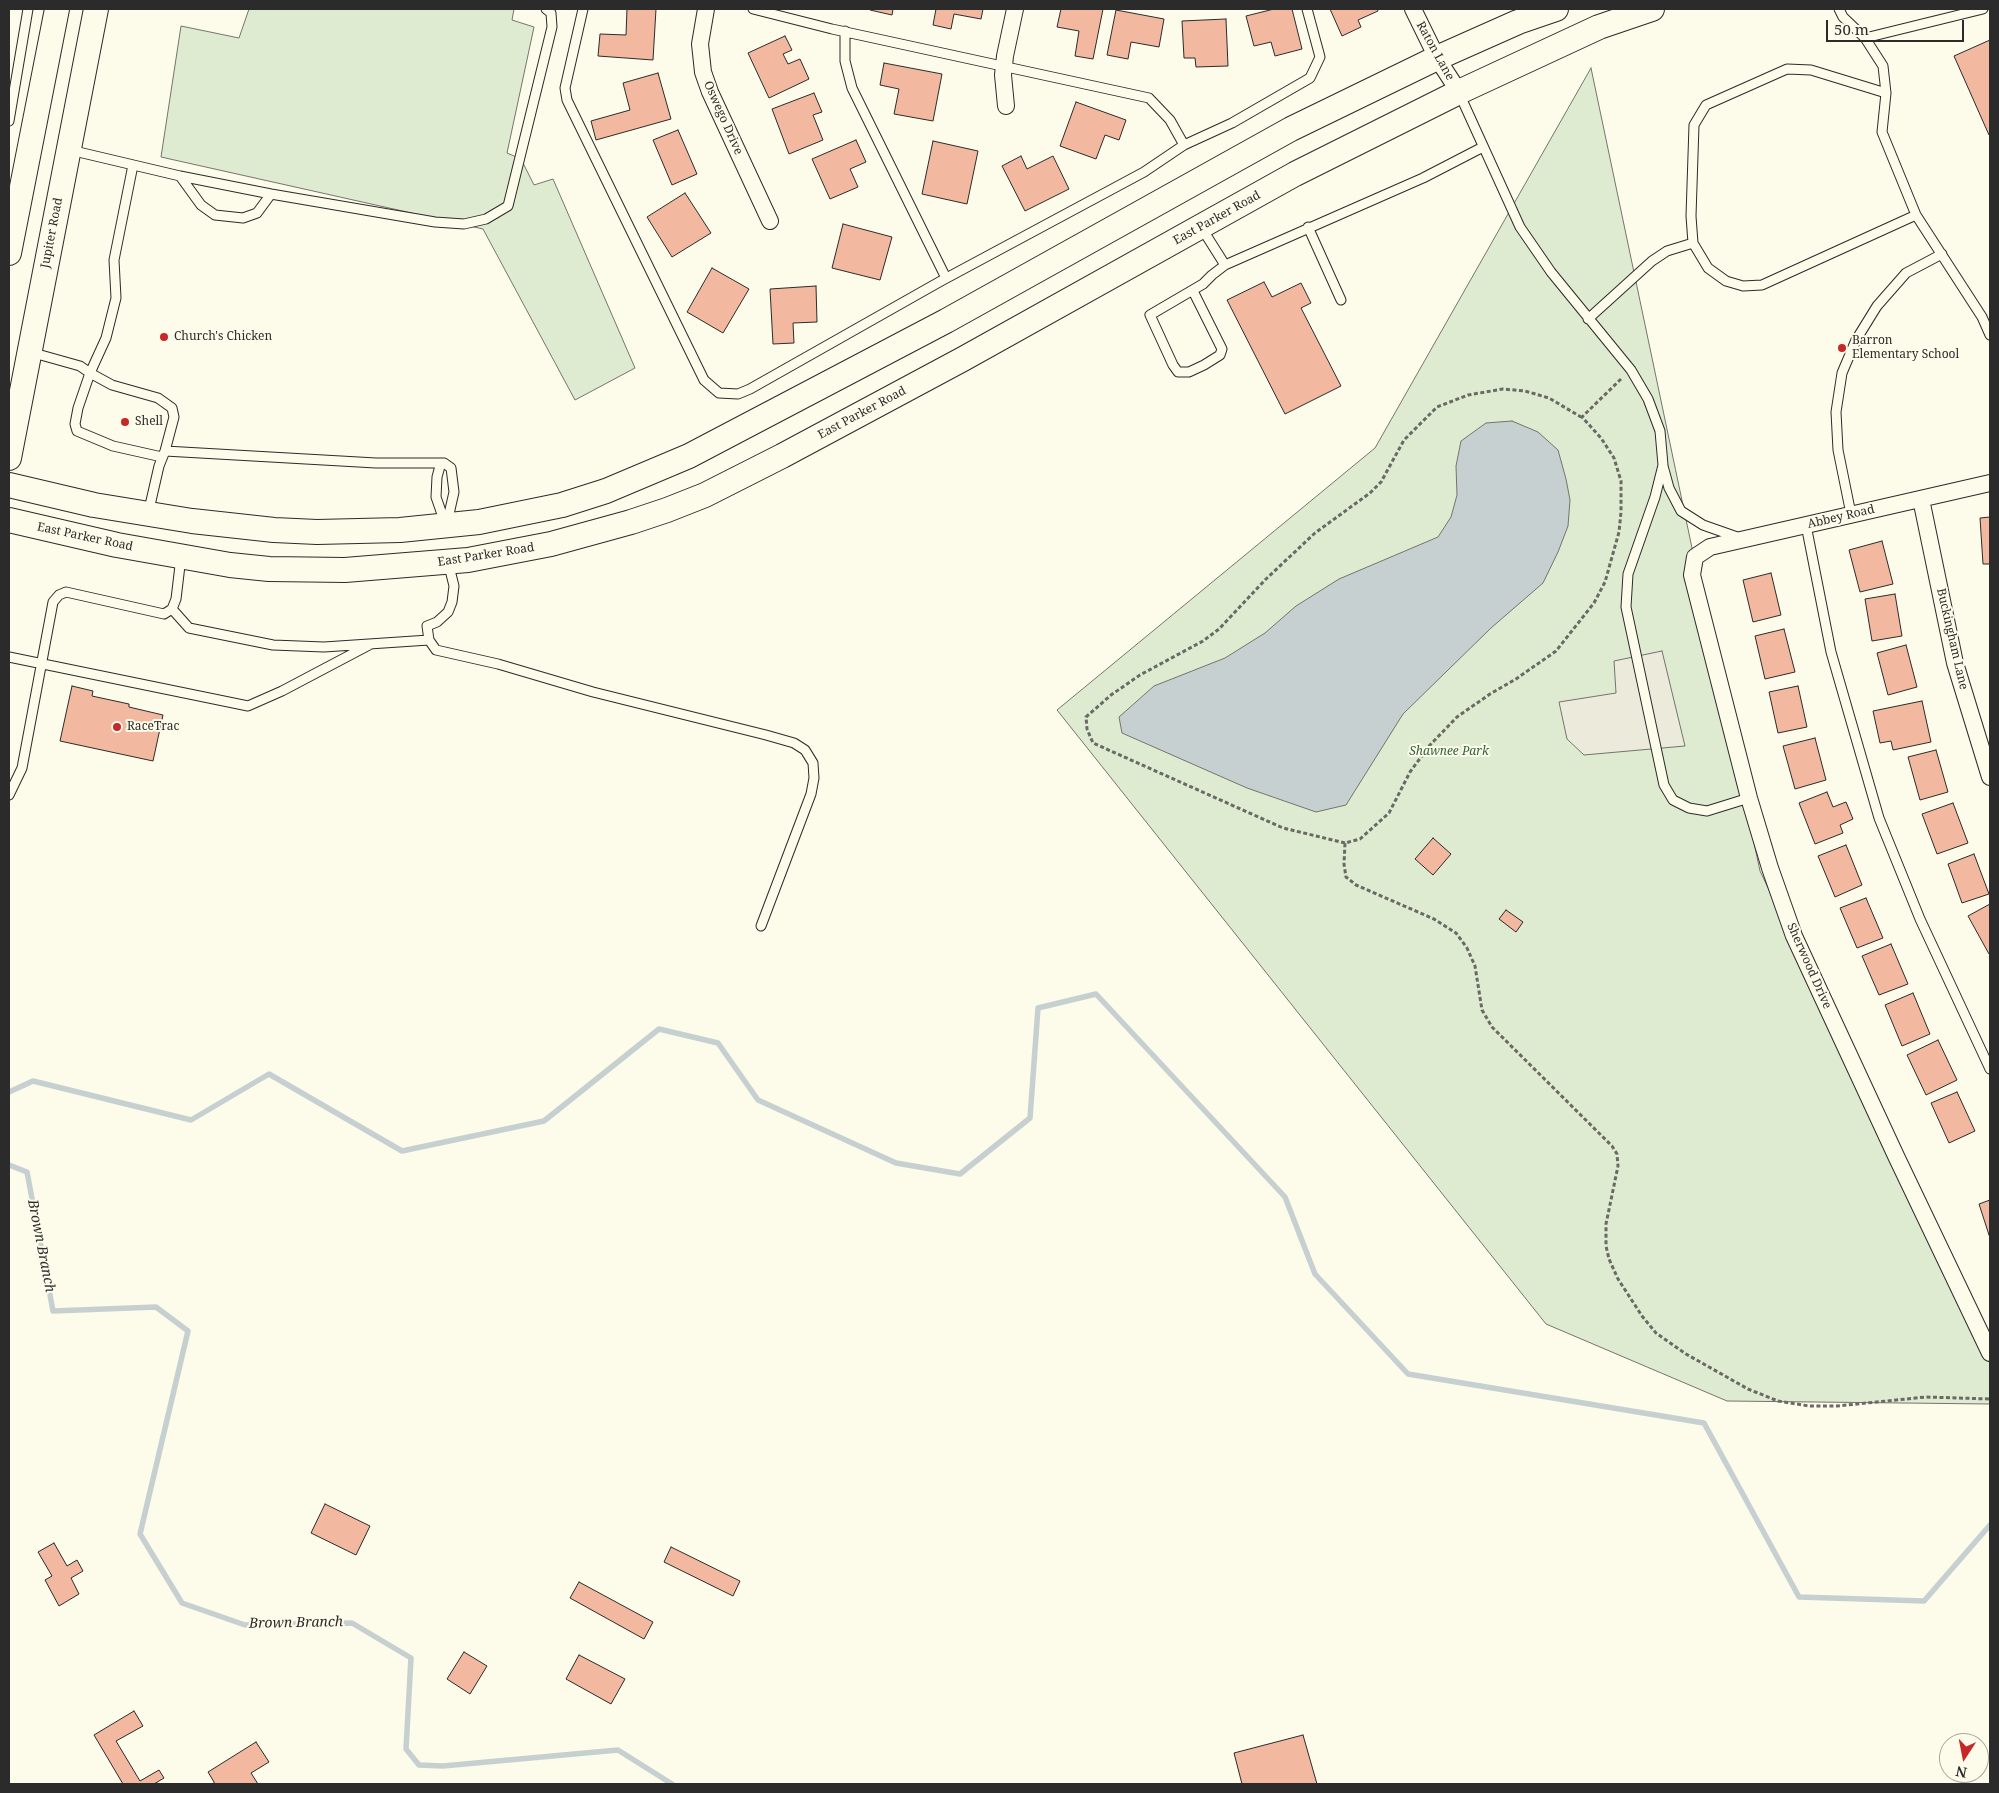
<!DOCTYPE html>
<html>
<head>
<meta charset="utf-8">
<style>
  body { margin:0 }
  #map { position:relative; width:1999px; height:1793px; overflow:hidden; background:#fdfbea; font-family:"Noto Serif",serif }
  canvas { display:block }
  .frame { position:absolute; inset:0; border:10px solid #2b2b2b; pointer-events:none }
  .north { position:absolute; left:1939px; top:1733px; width:50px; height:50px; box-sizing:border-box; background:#fdfbea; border:1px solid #a9a89e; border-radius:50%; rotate:191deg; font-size:14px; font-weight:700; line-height:20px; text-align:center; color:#2b2b2b }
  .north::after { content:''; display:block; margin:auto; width:18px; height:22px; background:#c62828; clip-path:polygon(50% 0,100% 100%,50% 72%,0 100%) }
  .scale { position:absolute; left:1826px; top:20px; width:138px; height:22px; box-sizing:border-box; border:2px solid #2b2b2b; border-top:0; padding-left:6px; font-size:15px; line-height:18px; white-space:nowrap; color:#2b2b2b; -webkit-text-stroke:4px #fdfbea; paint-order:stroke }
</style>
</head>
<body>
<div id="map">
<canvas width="1999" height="1793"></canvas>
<div class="frame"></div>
<div class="north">N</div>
<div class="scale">50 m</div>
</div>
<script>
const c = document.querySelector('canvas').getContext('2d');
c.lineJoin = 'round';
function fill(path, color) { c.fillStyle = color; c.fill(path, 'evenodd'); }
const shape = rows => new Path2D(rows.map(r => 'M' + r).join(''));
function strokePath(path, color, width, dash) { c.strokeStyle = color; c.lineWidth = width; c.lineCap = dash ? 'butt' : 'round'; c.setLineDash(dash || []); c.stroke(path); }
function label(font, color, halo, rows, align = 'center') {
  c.font = font + ' "Noto Serif",serif'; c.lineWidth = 4; c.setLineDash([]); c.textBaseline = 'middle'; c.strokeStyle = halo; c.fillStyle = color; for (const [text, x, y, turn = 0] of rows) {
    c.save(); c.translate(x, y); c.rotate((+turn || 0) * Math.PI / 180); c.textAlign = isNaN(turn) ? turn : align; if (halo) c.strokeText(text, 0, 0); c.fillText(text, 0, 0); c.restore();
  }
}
const green = shape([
  [249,9,514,9,512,20,534,27,507,153,521,159,534,185,553,179,635,368,575,400,483,229,161,157,181,26,239,38,249,9],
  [1591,68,1760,871,1990,1353,1990,1404,1727,1401,1546,1324,1057,710,1375,448,1591,68]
]);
const parking = shape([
  [1662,651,1685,746,1584,755,1567,739,1559,702,1616,693,1614,661,1662,651]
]);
const water = shape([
  [1512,421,1538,432,1558,450,1566,479,1570,500,1568,526,1558,552,1543,583,1491,628,1403,714,1346,805,1316,812,1247,788,1122,733,1119,717,1154,686,1225,658,1265,633,1296,606,1339,579,1438,537,1451,517,1457,495,1456,466,1461,441,1486,423,1512,421]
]);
const stream = shape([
  [9,1092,33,1081,191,1120,269,1074,402,1151,544,1121,659,1029,718,1043,758,1100,896,1163,960,1174,1030,1118,1038,1008,1096,994,1285,1197,1315,1274,1408,1374,1704,1423,1799,1597,1924,1601,1990,1525],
  [9,1165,27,1172,53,1311,156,1307,188,1331,140,1534,182,1603,245,1625,352,1623,411,1658,406,1749,419,1765,443,1766,618,1750,672,1784]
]);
const building = shape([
  [627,9,656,9,653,60,598,56,600,34,626,35,627,9],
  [870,9,893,9,892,15,870,10,870,9],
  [936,9,983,9,981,19,954,14,951,29,933,25,936,9],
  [1061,9,1103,9,1093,59,1075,56,1079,31,1057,27,1061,9],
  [1274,9,1292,9,1302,49,1275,56,1271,42,1254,46,1246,16,1274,9],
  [1330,9,1377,9,1378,11,1358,20,1361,27,1342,36,1330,9],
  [1116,10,1164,19,1159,47,1131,42,1128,59,1107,55,1116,10],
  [1226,19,1228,66,1196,67,1195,58,1184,58,1182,21,1226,19],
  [785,36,792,50,783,54,788,64,800,59,809,79,769,98,748,53,785,36],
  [1990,40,1990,134,1989,135,1954,56,1990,40],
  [884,63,942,74,933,121,894,114,899,89,880,85,884,63],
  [658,73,671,119,596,140,591,121,630,110,623,83,658,73],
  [814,93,822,112,813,115,823,140,789,154,772,109,814,93],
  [1076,102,1126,120,1119,140,1105,135,1096,159,1060,146,1076,102],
  [678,130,697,174,672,185,653,140,678,130],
  [856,140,866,162,850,169,858,187,830,199,812,159,856,140],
  [933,141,978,151,967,204,922,194,933,141],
  [1021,156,1027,169,1053,156,1069,189,1025,211,1002,166,1021,156],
  [685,193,711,233,672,257,647,217,685,193],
  [843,224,892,237,880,280,832,268,843,224],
  [712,268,749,289,723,333,687,312,712,268],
  [1264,282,1272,297,1301,283,1311,303,1301,308,1341,386,1285,414,1227,300,1264,282],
  [816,286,817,322,793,323,794,343,773,344,770,289,816,286],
  [1990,517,1990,564,1983,564,1980,518,1990,517],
  [1882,541,1893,584,1860,592,1849,550,1882,541],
  [1771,573,1781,615,1753,622,1743,580,1771,573],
  [1895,594,1902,636,1872,641,1865,599,1895,594],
  [1784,629,1795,672,1765,679,1755,636,1784,629],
  [1906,645,1917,687,1888,695,1877,653,1906,645],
  [72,686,93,691,92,696,129,704,129,707,163,715,153,761,60,741,72,686],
  [1798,686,1807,727,1778,733,1769,692,1798,686],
  [1922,701,1931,742,1893,750,1891,741,1880,743,1873,711,1922,701],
  [1815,738,1826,780,1795,789,1783,746,1815,738],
  [1936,750,1948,792,1920,800,1908,757,1936,750],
  [1827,792,1833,807,1846,802,1853,819,1840,825,1843,833,1815,844,1799,803,1827,792],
  [1953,803,1968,843,1937,854,1922,814,1953,803],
  [1433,838,1451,854,1433,875,1415,859,1433,838],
  [1846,845,1862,885,1835,897,1818,856,1846,845],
  [1974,854,1989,894,1962,903,1948,864,1974,854],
  [1866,898,1883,938,1857,948,1840,908,1866,898],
  [1990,904,1990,953,1989,954,1968,916,1990,904],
  [1506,910,1523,922,1516,932,1499,919,1506,910],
  [1891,944,1908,984,1879,995,1862,956,1891,944],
  [1913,993,1930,1034,1902,1046,1885,1005,1913,993],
  [1938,1040,1957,1080,1926,1095,1907,1055,1938,1040],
  [1957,1092,1975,1131,1949,1143,1931,1103,1957,1092],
  [1990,1200,1990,1238,1979,1204,1990,1200],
  [325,1504,370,1526,356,1555,311,1533,325,1504],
  [54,1543,67,1566,77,1560,83,1571,71,1578,79,1594,59,1606,45,1580,52,1576,38,1552,54,1543],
  [671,1547,740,1581,733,1596,664,1562,671,1547],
  [579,1582,653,1622,644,1639,570,1598,579,1582],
  [464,1652,487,1666,470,1694,447,1679,464,1652],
  [579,1655,625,1679,611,1704,566,1679,579,1655],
  [134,1711,143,1726,116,1741,140,1781,159,1770,164,1778,154,1784,123,1784,94,1735,134,1711],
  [1303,1735,1317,1784,1242,1784,1234,1753,1303,1735],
  [256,1742,269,1762,251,1773,258,1784,214,1784,214,1782,208,1772,256,1742]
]);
const path = shape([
  [1621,379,1582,417,1601,438,1614,458,1621,481,1621,512,1619,532,1605,582,1594,603,1556,651,1516,679,1490,694,1457,717,1430,745,1410,772,1389,813,1360,839,1345,843,1344,864,1346,877,1356,885,1434,919,1456,933,1467,948,1475,966,1482,1010,1492,1027,1612,1146,1617,1154,1618,1166,1606,1224,1606,1246,1609,1259,1618,1279,1642,1316,1656,1333,1686,1354,1748,1389,1778,1401,1809,1406,1837,1406,1926,1397,1990,1399],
  [1345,843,1283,828,1093,743,1087,729,1086,717,1111,695,1140,675,1203,641,1219,629,1266,579,1315,533,1370,493,1381,482,1404,440,1437,407,1468,395,1503,389,1525,391,1549,398,1581,417]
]);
const service = shape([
  [583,9,565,88,567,100,704,380,719,393,738,394,750,389,941,281,1144,172,1184,145],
  [753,9,832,29,1149,98,1170,120,1184,145,1232,123,1310,78,1320,57,1307,9],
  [1839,9,1843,17,1865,38,1883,66,1886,93,1882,132,1916,215,1982,317,1990,335],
  [845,31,845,61,852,88,946,278],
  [1865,38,1983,9],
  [1459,93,1520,227,1551,272,1631,370,1648,399,1660,431,1663,465,1655,497,1628,574,1626,607,1664,785,1673,800,1689,808,1707,811,1749,798],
  [1886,93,1811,70,1787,69,1706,105,1694,125,1691,216,1693,243,1708,268,1726,281,1743,286,1762,285,1916,215],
  [9,121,28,9],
  [70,150,180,176,271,194,435,222,464,224,486,219,508,206,552,27,551,13,546,9],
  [180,176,201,205,215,215,243,218,257,213,271,194],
  [1201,227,1225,265,1423,178,1483,147],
  [1308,227,1341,300],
  [1193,291,1222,349,1220,355,1204,365,1189,372,1178,372,1173,365,1150,315,1203,284,1212,275,1225,265],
  [1588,319,1652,261,1667,251,1693,243],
  [30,352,80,366,90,373,106,338,116,298,114,260,133,165],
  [165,451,376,463,444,463,451,468,454,492,447,523],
  [444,463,440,466,437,477,436,497,445,523],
  [1663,466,1669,488,1681,511,1703,525,1740,538],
  [148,514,159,466,165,451,174,417,172,408,158,398,112,385,90,373,78,408,75,424,77,431,113,446,162,457],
  [1851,514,1838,450,1836,412,1842,373,1856,340,1877,306,1906,273,1942,254],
  [1806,525,1831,652,1879,818,1920,919,1990,1069],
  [448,562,454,586,452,602,448,612,437,622,427,626,429,640,436,650,498,664,593,692,766,735,794,743,805,750,813,763,814,778,811,794,761,926],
  [172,609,189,628,273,645,324,647,429,640],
  [9,657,248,706,282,691,371,644],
  [9,795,22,768,53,602,59,595,66,592,164,614,172,609,176,599,181,557]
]);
const minor = shape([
  [706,9,700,44,703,72,710,92,770,221],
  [1413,9,1437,58,1459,92],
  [1006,106,1003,75,1005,56,1015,9],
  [1990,483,1710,547,1695,557,1692,575,1749,798,1770,868,1794,936,1896,1156,1990,1353],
  [1921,499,1955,663,1990,777]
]);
const secondary = shape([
  [9,253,57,9],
  [9,458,96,9],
  [9,485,94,505,192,521,274,530,317,532,400,530,479,522,562,505,606,491,689,456,946,321,1291,129,1437,58,1518,22,1556,9],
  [9,520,117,545,230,565,269,569,345,570,468,560,551,544,631,522,667,510,705,495,782,456,963,359,1295,174,1459,92,1599,27,1652,9]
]);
const markers = [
  [164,337,5,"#c62828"],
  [1842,348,5,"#c62828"],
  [125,422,5,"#c62828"],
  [117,727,5,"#c62828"]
];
const streetNames = [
  ["Raton Lane",1435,51,61],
  ["Oswego Drive",723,118,66],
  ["East Parker Road",1217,218,-29],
  ["Jupiter Road",52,233,-79],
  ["East Parker Road",862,413,-28],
  ["Abbey Road",1841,517,-13],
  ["East Parker Road",85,537,12],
  ["East Parker Road",486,555,-9],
  ["Buckingham Lane",1952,639,77],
  ["Sherwood Drive",1809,966,66]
];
const poiNames = [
  ["Church's Chicken",174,337],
  ["Barron",1852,341],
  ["Elementary School",1852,355],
  ["Shell",135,422],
  ["RaceTrac",127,727]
];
const parkNames = [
  ["Shawnee Park",1449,752]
];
const waterNames = [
  ["Brown Branch",41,1246,79],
  ["Brown Branch",296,1623,-1]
];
fill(green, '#deebd1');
strokePath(green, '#74746e', 1);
fill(parking, '#eceadb');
strokePath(parking, '#74746e', 1);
fill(water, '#c7d0d0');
strokePath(water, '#74746e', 1);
strokePath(stream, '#c7d0d0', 5.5);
fill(building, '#f2b8a0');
strokePath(building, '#2b2b2b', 1);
strokePath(service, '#2b2b2b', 11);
strokePath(minor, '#2b2b2b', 18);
strokePath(secondary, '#2b2b2b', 26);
strokePath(path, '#6a6964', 3, [4, 2.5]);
strokePath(service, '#fdfbea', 9);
strokePath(minor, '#fdfbea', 16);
strokePath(secondary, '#fdfbea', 24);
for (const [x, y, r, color] of markers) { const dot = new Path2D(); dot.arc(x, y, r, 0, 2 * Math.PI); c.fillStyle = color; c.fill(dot); strokePath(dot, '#fdfbea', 2); }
label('12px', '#2b2b2b', '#fdfbea', streetNames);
label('12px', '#2b2b2b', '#fdfbea', poiNames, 'left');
label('italic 12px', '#34623c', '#fdfbea', parkNames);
label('italic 14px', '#2b2b2b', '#fdfbea', waterNames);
</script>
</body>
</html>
